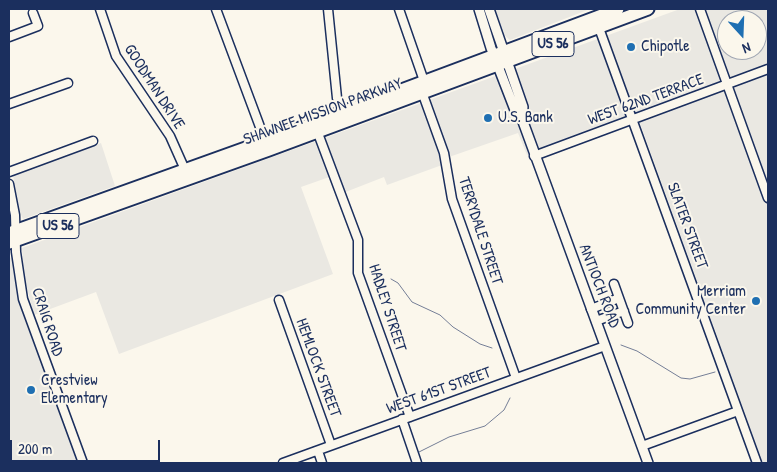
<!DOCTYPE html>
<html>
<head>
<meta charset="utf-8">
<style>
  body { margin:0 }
  #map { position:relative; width:777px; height:472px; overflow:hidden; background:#fbf7ec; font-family:"Patrick Hand",sans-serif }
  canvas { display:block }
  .frame { position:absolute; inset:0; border:10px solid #1b2f5e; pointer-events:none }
  .north { position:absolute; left:717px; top:10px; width:50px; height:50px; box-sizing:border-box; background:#fbf7ec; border:1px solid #a1a7b3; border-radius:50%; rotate:160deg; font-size:14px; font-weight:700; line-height:20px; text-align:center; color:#1b2f5e }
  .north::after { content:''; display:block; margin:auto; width:18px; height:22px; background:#1f6fb2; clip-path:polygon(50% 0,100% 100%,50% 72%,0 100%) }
  .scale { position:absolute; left:10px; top:440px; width:150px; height:22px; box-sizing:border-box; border:2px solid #1b2f5e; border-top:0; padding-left:6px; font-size:15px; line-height:18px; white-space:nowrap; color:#1b2f5e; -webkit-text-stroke:4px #fbf7ec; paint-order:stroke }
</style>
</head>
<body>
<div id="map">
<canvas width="777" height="472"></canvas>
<div class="frame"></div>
<div class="north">N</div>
<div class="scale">200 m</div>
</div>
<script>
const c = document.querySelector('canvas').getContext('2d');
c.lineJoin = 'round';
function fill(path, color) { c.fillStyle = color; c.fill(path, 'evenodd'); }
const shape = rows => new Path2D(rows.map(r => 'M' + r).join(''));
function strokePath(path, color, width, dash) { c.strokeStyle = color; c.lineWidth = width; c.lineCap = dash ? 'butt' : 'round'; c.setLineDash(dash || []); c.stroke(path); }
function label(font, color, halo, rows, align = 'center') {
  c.font = font + ' "Patrick Hand",sans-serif'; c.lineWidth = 4; c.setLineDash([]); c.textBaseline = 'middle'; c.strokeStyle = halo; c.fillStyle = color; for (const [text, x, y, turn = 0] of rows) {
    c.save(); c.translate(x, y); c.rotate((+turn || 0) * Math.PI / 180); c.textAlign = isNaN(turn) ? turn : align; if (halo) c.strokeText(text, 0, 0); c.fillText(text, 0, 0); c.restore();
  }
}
const built = shape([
  [495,9,590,9,510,40,504,35],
  [680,9,768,9,768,463,763,463,637,115,527,155,518,133,449,157,442,165,387,185,384,177,343,193,335,175,301,187,333,274,119,354,96,292,34,315,24,276,22,248],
  [727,20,757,20,757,50,727,50],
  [101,143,115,186,23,219,19,210,13,175],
  [9,256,14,262,16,287,23,315,79,463,9,463]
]);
const stream = shape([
  [391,279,398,283,412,302,440,315,453,327,480,344,492,348],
  [621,345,637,351,681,378,690,379,715,372],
  [419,452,449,437,485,426,504,410,510,398]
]);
const minor = shape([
  [100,9,116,56,170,136,186,172],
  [216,9,266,143],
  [328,9,337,98,342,112],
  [399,9,424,81],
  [700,9,768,198],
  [599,28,757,463],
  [9,37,38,26,33,13],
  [422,92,444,153,452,199,516,378],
  [9,104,68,83],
  [316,128,358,240,358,273,410,417],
  [534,156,768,69],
  [9,172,93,141],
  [9,184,15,215,16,252,23,299,83,463],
  [614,284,628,323],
  [279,300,331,445],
  [591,309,619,298],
  [596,321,624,311],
  [402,419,417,463],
  [642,446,738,411],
  [318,451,322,463],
  [283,463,605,346]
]);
const major = shape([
  [479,9,491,48,515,110,522,119,648,463],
  [489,9,523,107,522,119]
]);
const highway = shape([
  [9,233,265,141,618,9],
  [9,243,269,150,648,9]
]);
const markers = [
  [631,47,5,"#1f6fb2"],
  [488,118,5,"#1f6fb2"],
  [756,301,5,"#1f6fb2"],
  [31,390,5,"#1f6fb2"]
];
const shields = [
  [553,44,42],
  [58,226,42]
];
const shieldNames = [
  ["US 56",553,44],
  ["US 56",58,226]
];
const poiNames = [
  ["Chipotle",641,47],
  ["U.S. Bank",498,118],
  ["Merriam",746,292,"right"],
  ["Community Center",746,310,"right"],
  ["Crestview",41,381],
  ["Elementary",41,399]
];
const streetNames = [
  ["GOODMAN DRIVE",154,87,57],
  ["WEST 62ND TERRACE",646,100,-20],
  ["SHAWNEE MISSION PARKWAY",323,112,-20],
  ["SLATER STREET",687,226,70],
  ["TERRYDALE STREET",480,231,72],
  ["ANTIOCH ROAD",599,286,69],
  ["HADLEY STREET",387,308,72],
  ["CRAIG ROAD",47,322,72],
  ["HEMLOCK STREET",318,368,70],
  ["WEST 61ST STREET",439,391,-20]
];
fill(built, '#eae8e2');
strokePath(stream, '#747e96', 1);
strokePath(minor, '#1b2f5e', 11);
strokePath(major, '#1b2f5e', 12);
strokePath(highway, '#1b2f5e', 15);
strokePath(minor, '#fbf7ec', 8);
strokePath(major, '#fbf7ec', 9);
strokePath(highway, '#fbf7ec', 11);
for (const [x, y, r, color] of markers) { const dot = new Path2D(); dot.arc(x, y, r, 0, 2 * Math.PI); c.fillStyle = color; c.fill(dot); strokePath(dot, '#fbf7ec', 2); }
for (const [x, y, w] of shields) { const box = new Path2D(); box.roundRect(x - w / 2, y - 12.5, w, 25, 4); c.fillStyle = '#fbf7ec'; c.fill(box); strokePath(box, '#1b2f5e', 1); }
label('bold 15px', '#1b2f5e', null, shieldNames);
label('16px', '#1b2f5e', '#fbf7ec', poiNames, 'left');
label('16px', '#1b2f5e', '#fbf7ec', streetNames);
</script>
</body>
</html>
